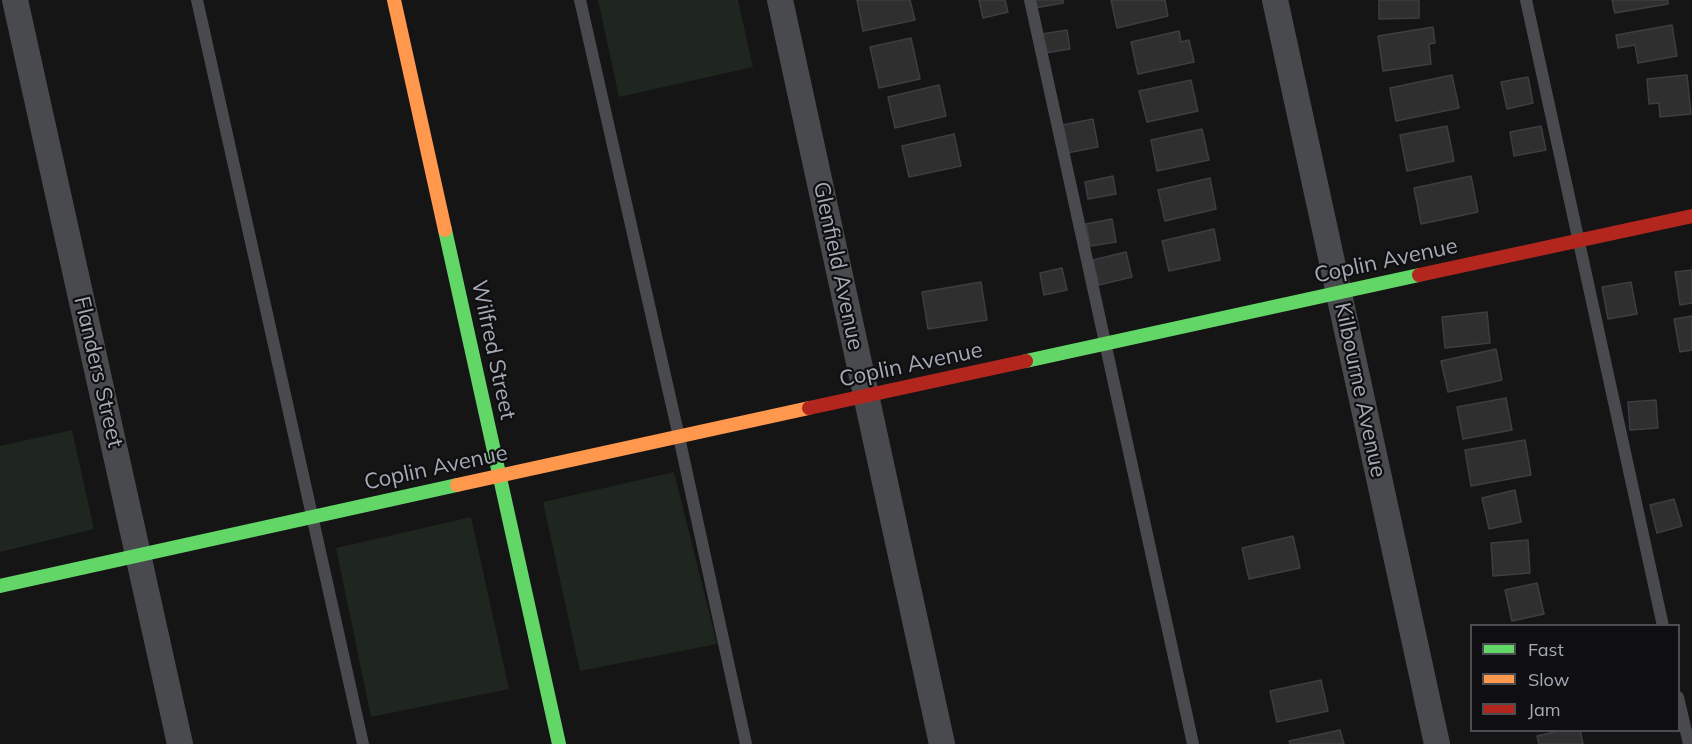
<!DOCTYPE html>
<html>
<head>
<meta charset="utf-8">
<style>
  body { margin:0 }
  #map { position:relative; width:1692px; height:744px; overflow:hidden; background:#151515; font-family:Mulish,sans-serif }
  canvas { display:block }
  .legend { position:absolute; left:1470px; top:624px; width:210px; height:108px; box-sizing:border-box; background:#0f0f11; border:2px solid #4b4d53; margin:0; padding:8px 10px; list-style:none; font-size:18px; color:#a5abb6 }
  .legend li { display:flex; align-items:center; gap:12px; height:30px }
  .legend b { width:30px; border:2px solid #4b4d53 }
</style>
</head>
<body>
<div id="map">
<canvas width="1692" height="744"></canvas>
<ul class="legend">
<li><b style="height:8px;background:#63d668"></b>Fast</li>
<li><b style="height:8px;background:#ff974d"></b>Slow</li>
<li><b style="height:8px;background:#b3261e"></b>Jam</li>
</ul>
</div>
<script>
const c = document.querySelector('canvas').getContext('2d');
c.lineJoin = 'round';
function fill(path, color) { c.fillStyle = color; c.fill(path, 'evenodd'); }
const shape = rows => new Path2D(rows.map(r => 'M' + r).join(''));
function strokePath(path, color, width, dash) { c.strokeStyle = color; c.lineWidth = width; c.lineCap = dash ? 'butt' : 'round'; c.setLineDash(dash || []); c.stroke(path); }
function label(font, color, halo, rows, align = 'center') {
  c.font = font + ' Mulish,sans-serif'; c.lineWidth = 4.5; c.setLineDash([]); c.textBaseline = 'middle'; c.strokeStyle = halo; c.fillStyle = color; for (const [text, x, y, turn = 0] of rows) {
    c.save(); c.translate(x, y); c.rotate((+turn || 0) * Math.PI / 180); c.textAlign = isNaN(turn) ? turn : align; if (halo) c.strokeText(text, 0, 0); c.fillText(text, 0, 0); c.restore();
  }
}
const green = shape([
  [598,0,738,0,753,67,619,97],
  [72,430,94,529,0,552,0,446],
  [674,472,717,644,580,671,543,502],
  [471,517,509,689,371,717,336,548]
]);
const building = shape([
  [857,0,910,0,915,20,863,31,857,0],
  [979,0,1005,0,1008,12,983,18,979,0],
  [1034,0,1063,0,1063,3,1035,8,1034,0],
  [1111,0,1165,0,1168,16,1117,28,1111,0],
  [1379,0,1419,0,1419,18,1379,19,1379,0],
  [1612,0,1668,0,1668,4,1615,13,1612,0],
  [1672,25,1677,56,1638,63,1635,45,1618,48,1616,35,1672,25],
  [1433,27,1435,43,1429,44,1431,64,1383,71,1378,36,1433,27],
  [1067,30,1070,49,1045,53,1042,34,1067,30],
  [1179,31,1181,42,1189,40,1194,62,1138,74,1131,42,1179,31],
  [911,38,920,79,879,88,870,47,911,38],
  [1452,75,1459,108,1396,121,1390,88,1452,75],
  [1687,75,1691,114,1660,117,1659,103,1649,104,1647,79,1687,75],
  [1528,77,1533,103,1507,109,1501,82,1528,77],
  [1191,80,1198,111,1147,122,1139,91,1191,80],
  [939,85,946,116,895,128,888,97,939,85],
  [1093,119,1098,147,1067,153,1062,125,1093,119],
  [1447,126,1454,161,1407,171,1400,135,1447,126],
  [1541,126,1546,150,1514,156,1510,132,1541,126],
  [1202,129,1209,160,1157,171,1151,140,1202,129],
  [954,134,961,166,909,177,902,146,954,134],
  [1113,176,1116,194,1088,199,1085,182,1113,176],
  [1471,176,1478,212,1421,224,1414,188,1471,176],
  [1210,178,1216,209,1165,221,1158,190,1210,178],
  [1112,219,1116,242,1090,246,1086,224,1112,219],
  [1214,229,1220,260,1169,271,1162,241,1214,229],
  [1126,252,1132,277,1099,285,1093,260,1126,252],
  [1062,268,1067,290,1044,295,1040,273,1062,268],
  [1692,270,1692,303,1680,305,1675,272,1692,270],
  [981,282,987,320,928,329,922,292,981,282],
  [1631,282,1637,314,1608,319,1602,287,1631,282],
  [1487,312,1490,343,1445,348,1442,317,1487,312],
  [1692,316,1692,350,1680,352,1674,319,1692,316],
  [1496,349,1502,380,1448,392,1441,361,1496,349],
  [1506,398,1512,430,1463,439,1457,407,1506,398],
  [1656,400,1658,428,1630,430,1628,402,1656,400],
  [1525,440,1531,475,1471,486,1465,450,1525,440],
  [1515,490,1521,522,1489,529,1482,498,1515,490],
  [1674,499,1682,526,1657,533,1650,505,1674,499],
  [1293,536,1300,568,1249,579,1242,548,1293,536],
  [1528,540,1530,573,1493,576,1491,543,1528,540],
  [1537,583,1544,614,1512,621,1505,590,1537,583],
  [1321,680,1328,711,1277,722,1270,691,1321,680],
  [1340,730,1344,744,1290,744,1289,741,1340,730],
  [1563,730,1580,730,1583,744,1539,744,1537,736,1563,730]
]);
const lane = shape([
  [197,0,363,744],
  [580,0,679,437,746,744],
  [1030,0,1193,744],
  [1526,0,1663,626],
  [1678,697,1689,744]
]);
const street = shape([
  [15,0,180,744],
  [780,0,942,744],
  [1275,0,1437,744]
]);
const fast = shape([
  [445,230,559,744],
  [1026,361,1419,275],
  [0,586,457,485]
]);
const slow = shape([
  [394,0,445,230],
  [457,485,809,408]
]);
const jam = shape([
  [1419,275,1692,216],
  [809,408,1026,361]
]);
const streetNames = [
  ["Coplin Avenue",1386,261,-12],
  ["Glenfield Avenue",838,266,78],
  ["Wilfred Street",493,350,78],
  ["Coplin Avenue",911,365,-12],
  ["Flanders Street",98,372,77],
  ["Kilbourne Avenue",1360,390,78],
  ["Coplin Avenue",436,468,-12]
];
fill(green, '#1f251f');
fill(building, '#2f2f30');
strokePath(building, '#3d3e41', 1.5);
strokePath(lane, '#494a4e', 12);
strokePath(street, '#494a4e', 26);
strokePath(fast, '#63d668', 14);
strokePath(slow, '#ff974d', 14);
strokePath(jam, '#b3261e', 14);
label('22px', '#a5abb6', '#0f0f11', streetNames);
</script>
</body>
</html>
